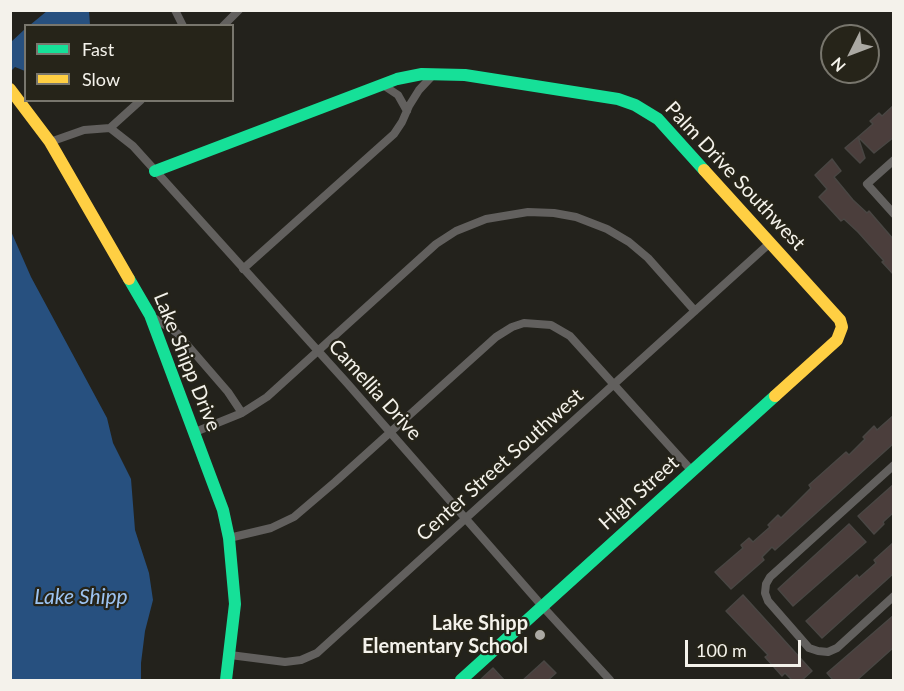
<!DOCTYPE html>
<html>
<head>
<meta charset="utf-8">
<style>
  body { margin:0 }
  #map { position:relative; width:904px; height:691px; overflow:hidden; background:#23221c; font-family:Lato,sans-serif }
  canvas { display:block }
  .frame { position:absolute; inset:0; border:12px solid #f4f2eb; pointer-events:none }
  .legend { position:absolute; left:24px; top:24px; width:210px; height:78px; box-sizing:border-box; background:#262419; border:2px solid #78766d; margin:0; padding:8px 10px; list-style:none; font-size:18px; color:#f4f2eb }
  .legend li { display:flex; align-items:center; gap:12px; height:30px }
  .legend b { width:30px; border:2px solid #78766d }
  .north { position:absolute; left:820px; top:24px; width:60px; height:60px; box-sizing:border-box; background:#262419; border:2px solid #78766d; border-radius:50%; rotate:228deg; font-size:16px; font-weight:700; line-height:24px; text-align:center; color:#f4f2eb }
  .north::after { content:''; display:block; margin:auto; width:21px; height:27px; background:#aba9a3; clip-path:polygon(50% 0,100% 100%,50% 72%,0 100%) }
  .scale { position:absolute; left:685px; top:640px; width:116px; height:27px; box-sizing:border-box; border:3px solid #f4f2eb; border-top:0; padding-left:8px; font-size:18px; line-height:21px; white-space:nowrap; color:#f4f2eb; -webkit-text-stroke:4px #262419; paint-order:stroke }
</style>
</head>
<body>
<div id="map">
<canvas width="904" height="691"></canvas>
<div class="frame"></div>
<ul class="legend">
<li><b style="height:8px;background:#16e098"></b>Fast</li>
<li><b style="height:8px;background:#ffcf43"></b>Slow</li>
</ul>
<div class="north">N</div>
<div class="scale">100 m</div>
</div>
<script>
const c = document.querySelector('canvas').getContext('2d');
c.lineJoin = 'round';
function fill(path, color) { c.fillStyle = color; c.fill(path, 'evenodd'); }
const shape = rows => new Path2D(rows.map(r => 'M' + r).join(''));
function strokePath(path, color, width, dash) { c.strokeStyle = color; c.lineWidth = width; c.lineCap = dash ? 'butt' : 'round'; c.setLineDash(dash || []); c.stroke(path); }
function label(font, color, halo, rows, align = 'center') {
  c.font = font + ' Lato,sans-serif'; c.lineWidth = 4.5; c.setLineDash([]); c.textBaseline = 'middle'; c.strokeStyle = halo; c.fillStyle = color; for (const [text, x, y, turn = 0] of rows) {
    c.save(); c.translate(x, y); c.rotate((+turn || 0) * Math.PI / 180); c.textAlign = isNaN(turn) ? turn : align; if (halo) c.strokeText(text, 0, 0); c.fillText(text, 0, 0); c.restore();
  }
}
const water = shape([
  [47,11,89,11,90,25,30,25],
  [25,29,25,71,15,67,11,71,11,42],
  [10,229,31,277,107,418,113,443,131,479,135,530,149,573,153,600,145,631,141,663,141,680,11,680]
]);
const building = shape([
  [894,105,894,137,874,153,858,137,873,124,870,121,879,113,882,116,894,105],
  [858,137,865,158,860,163,845,148,858,137],
  [832,159,841,171,834,177,853,200,867,213,869,211,894,240,894,275,882,262,884,261,858,232,844,219,841,221,819,197,827,189,815,175,832,159],
  [894,415,894,443,775,550,772,547,762,557,764,560,731,589,715,572,743,548,741,545,749,538,753,542,770,527,768,525,778,515,781,518,811,488,809,485,846,452,849,455,865,439,863,437,874,426,877,430,894,415],
  [894,484,894,512,883,522,884,524,874,534,858,516,894,484],
  [849,524,866,542,793,606,778,589,849,524],
  [894,542,894,573,822,638,806,621,857,575,859,578,876,563,874,560,894,542],
  [743,595,812,671,801,681,793,681,785,673,782,676,765,657,768,655,726,611,743,595],
  [894,615,894,647,856,681,834,681,827,673,894,615],
  [544,661,556,673,547,681,522,681,544,661],
  [493,668,505,681,479,681,493,668]
]);
const street = shape([
  [175,10,183,26],
  [223,26,239,10],
  [383,85,398,95,407,111],
  [110,128,133,146,347,383,543,607,610,680],
  [50,142,84,130,110,128,141,100],
  [894,160,867,184,894,214],
  [243,269,394,134,402,122,409,106,419,90,434,74],
  [151,316,177,333,228,392,242,413],
  [195,432,242,413,267,397,436,244,456,231,486,219,528,212,554,213,576,217,607,229,629,242,648,258,695,311],
  [894,465,770,577,766,584,765,593,768,601,809,648,818,651,828,652,837,648,894,596],
  [229,538,271,528,294,517,335,482,496,337,512,327,524,323,551,325,570,336,692,471],
  [230,655,285,662,301,660,317,653,771,242]
]);
const fast = shape([
  [155,171,397,79,422,74,465,75,618,99,635,105,658,119,704,170],
  [129,279,150,315,223,510,229,538,235,604,226,680],
  [461,680,775,396]
]);
const slow = shape([
  [10,89,50,142,129,279],
  [704,170,840,320,842,327,837,340,775,396]
]);
const markers = [
  [540,635,6,"#aba9a3"]
];
const streetNames = [
  ["Palm Drive Southwest",735,176,47],
  ["Lake Shipp Drive",187,362,68],
  ["Camellia Drive",375,390,48],
  ["Center Street Southwest",500,465,-42],
  ["High Street",639,493,-42]
];
const poiNames = [
  ["Lake Shipp",528,624],
  ["Elementary School",528,647]
];
const waterNames = [
  ["Lake Shipp",81,597]
];
fill(water, '#27507f');
fill(building, '#4b3e3c');
strokePath(building, '#494643', 1.5);
strokePath(street, '#62605e', 8);
strokePath(fast, '#16e098', 12);
strokePath(slow, '#ffcf43', 12);
for (const [x, y, r, color] of markers) { const dot = new Path2D(); dot.arc(x, y, r, 0, 2 * Math.PI); c.fillStyle = color; c.fill(dot); strokePath(dot, '#262419', 2); }
label('20px', '#f4f2eb', '#262419', streetNames);
label('bold 20px', '#f4f2eb', '#262419', poiNames, 'right');
label('italic 21px', '#9cc3f1', '#262419', waterNames);
</script>
</body>
</html>
